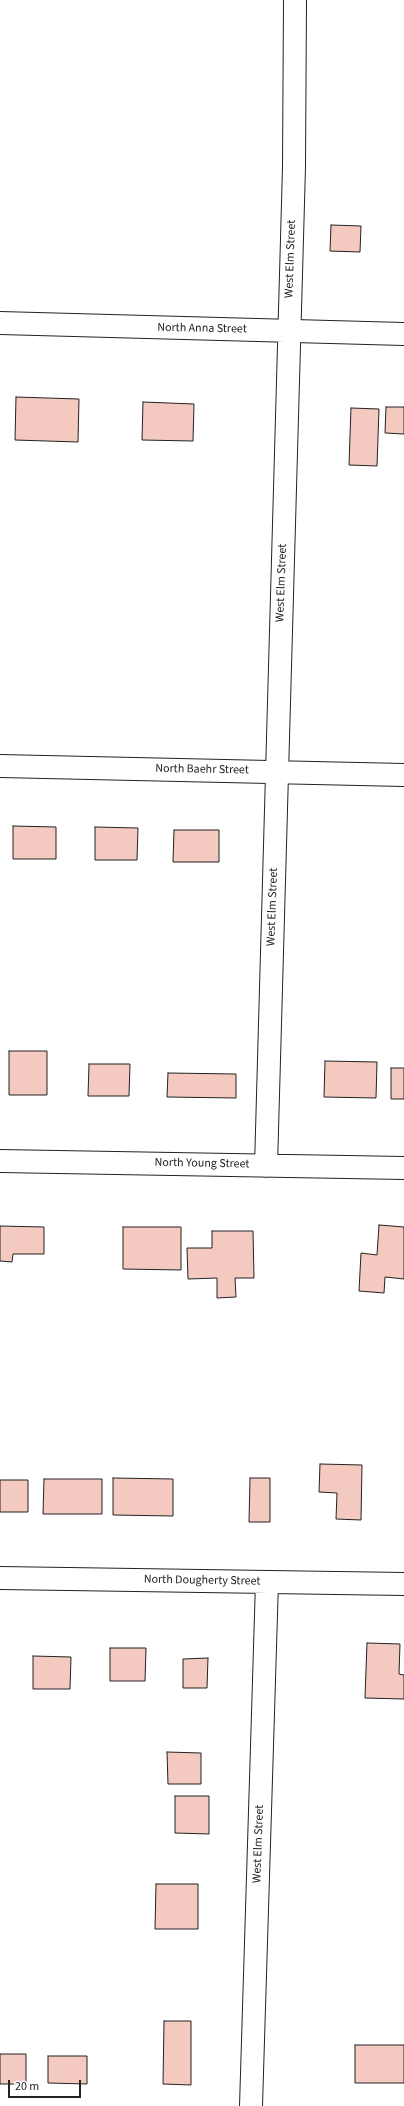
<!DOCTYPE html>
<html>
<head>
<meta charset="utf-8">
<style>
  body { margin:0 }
  #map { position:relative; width:404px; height:2106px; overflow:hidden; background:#fff; font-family:"Source Sans 3",sans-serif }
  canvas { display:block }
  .scale { position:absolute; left:8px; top:2080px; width:73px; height:18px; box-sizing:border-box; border:2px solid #222; border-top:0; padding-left:5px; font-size:12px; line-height:14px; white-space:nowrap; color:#222; -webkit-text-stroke:3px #fff; paint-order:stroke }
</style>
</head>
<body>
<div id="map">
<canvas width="404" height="2106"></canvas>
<div class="scale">20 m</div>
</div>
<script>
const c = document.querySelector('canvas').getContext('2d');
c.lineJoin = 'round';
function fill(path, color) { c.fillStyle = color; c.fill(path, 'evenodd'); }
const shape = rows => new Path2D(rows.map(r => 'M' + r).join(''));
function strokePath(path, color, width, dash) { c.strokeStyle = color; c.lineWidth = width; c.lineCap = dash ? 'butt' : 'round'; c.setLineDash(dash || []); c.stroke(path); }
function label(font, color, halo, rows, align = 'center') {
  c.font = font + ' "Source Sans 3",sans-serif'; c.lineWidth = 3; c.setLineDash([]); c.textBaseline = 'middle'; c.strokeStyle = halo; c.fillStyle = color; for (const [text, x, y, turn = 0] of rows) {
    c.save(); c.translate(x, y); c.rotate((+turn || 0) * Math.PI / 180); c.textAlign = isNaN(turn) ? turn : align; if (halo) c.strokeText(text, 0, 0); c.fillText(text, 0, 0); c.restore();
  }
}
const building = shape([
  [331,225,361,226,360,252,330,251,331,225],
  [16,397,79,399,78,442,15,440,16,397],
  [143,402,194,404,193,441,142,440,143,402],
  [386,407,404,407,404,434,385,433,386,407],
  [351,408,379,409,377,466,349,465,351,408],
  [13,826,56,827,56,859,13,859,13,826],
  [95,827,138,828,137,860,95,860,95,827],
  [174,830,219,830,219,862,173,862,174,830],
  [9,1051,47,1051,47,1095,9,1095,9,1051],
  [325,1061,377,1062,376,1098,324,1097,325,1061],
  [89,1064,130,1064,129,1096,88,1096,89,1064],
  [391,1068,404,1068,404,1099,391,1099,391,1068],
  [168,1073,236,1074,236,1098,167,1097,168,1073],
  [379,1225,404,1227,404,1279,385,1277,384,1293,359,1291,361,1253,377,1255,379,1225],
  [0,1226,44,1227,44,1254,13,1254,12,1262,0,1261,0,1226],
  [123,1227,181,1227,181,1270,123,1269,123,1227],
  [212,1231,253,1231,254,1278,235,1278,236,1297,217,1298,217,1278,188,1279,187,1248,212,1248,212,1231],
  [320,1464,362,1465,361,1520,336,1519,337,1493,319,1492,320,1464],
  [113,1478,173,1479,173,1516,113,1515,113,1478],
  [250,1478,270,1478,270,1522,249,1522,250,1478],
  [44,1479,102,1479,102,1514,43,1514,44,1479],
  [0,1480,28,1480,28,1512,0,1512,0,1480],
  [367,1643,400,1644,399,1674,404,1675,404,1699,365,1698,367,1643],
  [110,1648,146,1648,145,1681,110,1681,110,1648],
  [33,1656,71,1657,70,1689,33,1689,33,1656],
  [208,1658,207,1688,183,1688,183,1659,208,1658],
  [167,1752,201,1753,201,1784,168,1784,167,1752],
  [175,1796,209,1796,209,1834,175,1833,175,1796],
  [156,1884,198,1884,198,1929,155,1929,156,1884],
  [164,2021,191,2021,191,2085,163,2084,164,2021],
  [355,2045,404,2045,404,2083,355,2083,355,2045],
  [0,2054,26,2054,26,2084,0,2084,0,2054],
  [48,2056,87,2056,87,2084,48,2083,48,2056]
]);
const minor = shape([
  [0,323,404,334],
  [0,766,404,775],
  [0,1161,404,1168],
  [266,1166,294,167,295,0],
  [0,1578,404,1584],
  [251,2106,267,1582]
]);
const streetNames = [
  ["West Elm Street",291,259,-88],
  ["North Anna Street",202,329,1],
  ["West Elm Street",282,583,-88],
  ["North Baehr Street",202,770,1],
  ["West Elm Street",273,907,-88],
  ["North Young Street",202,1164,1],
  ["North Dougherty Street",202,1581,1],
  ["West Elm Street",259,1844,-88]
];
fill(building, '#f3c9c0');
strokePath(building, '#222', 1);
strokePath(minor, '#222', 24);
strokePath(minor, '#fff', 22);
label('12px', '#222', '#fff', streetNames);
</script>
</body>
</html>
